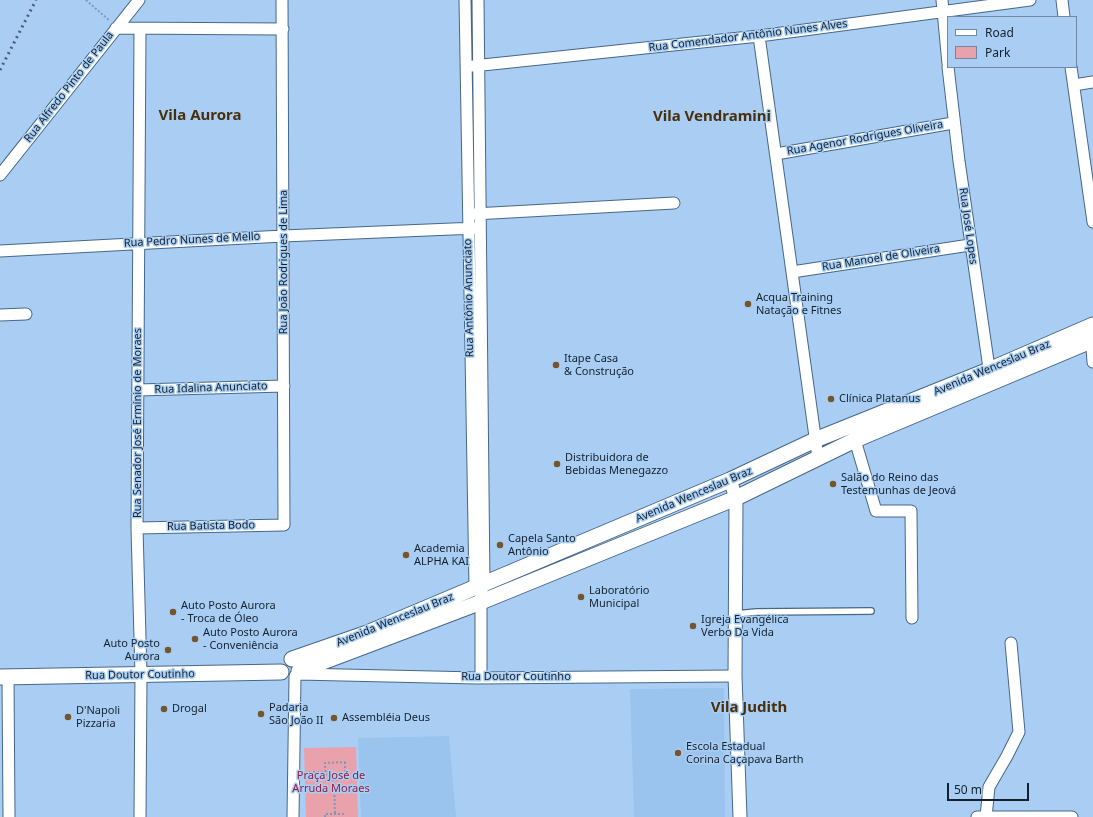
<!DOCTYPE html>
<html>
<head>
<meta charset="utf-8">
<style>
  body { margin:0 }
  #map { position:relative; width:1093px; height:817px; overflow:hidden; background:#aacef3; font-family:"Noto Sans",sans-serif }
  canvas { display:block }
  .legend { position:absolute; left:947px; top:16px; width:130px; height:52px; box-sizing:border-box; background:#aacef3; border:1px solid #6e89a5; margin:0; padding:5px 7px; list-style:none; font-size:12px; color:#13212f }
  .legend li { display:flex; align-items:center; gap:8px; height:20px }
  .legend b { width:20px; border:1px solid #6e89a5 }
  .scale { position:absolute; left:947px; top:783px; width:82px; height:18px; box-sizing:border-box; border:2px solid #13212f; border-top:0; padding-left:5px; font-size:12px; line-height:14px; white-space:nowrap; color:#13212f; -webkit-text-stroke:3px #aacef3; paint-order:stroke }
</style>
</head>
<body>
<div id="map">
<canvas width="1093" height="817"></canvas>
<ul class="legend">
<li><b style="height:5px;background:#fff"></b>Road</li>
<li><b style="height:11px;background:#e9a1ac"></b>Park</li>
</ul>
<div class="scale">50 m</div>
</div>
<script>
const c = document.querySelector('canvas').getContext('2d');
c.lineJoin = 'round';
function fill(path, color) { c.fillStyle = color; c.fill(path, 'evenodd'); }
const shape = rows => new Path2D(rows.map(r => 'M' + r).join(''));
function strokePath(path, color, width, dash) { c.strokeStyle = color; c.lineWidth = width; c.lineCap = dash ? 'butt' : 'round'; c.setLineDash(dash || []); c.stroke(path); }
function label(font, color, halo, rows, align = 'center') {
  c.font = font + ' "Noto Sans",sans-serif'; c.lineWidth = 3; c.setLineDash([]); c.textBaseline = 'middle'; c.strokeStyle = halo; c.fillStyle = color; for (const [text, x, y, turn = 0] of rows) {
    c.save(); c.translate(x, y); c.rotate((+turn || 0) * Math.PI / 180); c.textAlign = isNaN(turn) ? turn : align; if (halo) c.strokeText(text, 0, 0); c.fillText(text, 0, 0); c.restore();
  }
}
const built = shape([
  [724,688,725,817,634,817,630,689],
  [449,736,456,817,361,817,358,738]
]);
const green = shape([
  [356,747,358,817,306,817,304,748]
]);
const path = shape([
  [86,0,110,21],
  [345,762,345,779,326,780,325,763,345,762],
  [305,772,325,772],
  [334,779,335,814],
  [325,817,325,814,343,814,343,817]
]);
const service = shape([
  [736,614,756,612,871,611]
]);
const minor = shape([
  [465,0,475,587,479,591],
  [478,0,484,584,481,593,481,678],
  [942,0,948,64],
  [1062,0,1064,17],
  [116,28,283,29],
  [759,36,818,458],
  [473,66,759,36,1030,0],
  [948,67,959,161,990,375],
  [1071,67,1093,222],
  [1074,85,1093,82],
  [776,154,953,123],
  [0,175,139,0],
  [474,214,674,203],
  [0,251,283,236,476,228],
  [792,272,970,245],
  [0,315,26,314],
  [1091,334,1093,362],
  [138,390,284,386],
  [855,440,876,511,911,511,912,618],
  [137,528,284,525,282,0],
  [298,674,477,678,735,676],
  [8,677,9,817],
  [140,817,141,675,137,528,140,29],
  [293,817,295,676],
  [977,817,1072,817],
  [986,817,989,787,1007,756,1019,732,1011,643]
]);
const tertiary = shape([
  [730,480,736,498,735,676,740,817]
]);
const secondary = shape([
  [292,659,367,633,730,480,815,440,989,370,1093,325],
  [299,671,476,604,736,498,855,440,1093,340],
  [0,677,281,672]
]);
const rail = shape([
  [0,70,36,0]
]);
const markers = [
  [748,304,4,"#76542c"],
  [556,365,4,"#76542c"],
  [831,399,4,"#76542c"],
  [557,464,4,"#76542c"],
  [833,484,4,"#76542c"],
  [500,545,4,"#76542c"],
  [406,555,4,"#76542c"],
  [581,597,4,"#76542c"],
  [173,612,4,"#76542c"],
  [693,626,4,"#76542c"],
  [195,639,4,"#76542c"],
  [168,650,4,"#76542c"],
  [164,709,4,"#76542c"],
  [261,714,4,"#76542c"],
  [68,717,4,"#76542c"],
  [334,718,4,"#76542c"],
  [678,753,4,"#76542c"]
];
const streetNames = [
  ["Rua Comendador Antônio Nunes Alves",748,36,-7],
  ["Rua Alfredo Pinto de Paula",69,87,-52],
  ["Rua Agenor Rodrigues Oliveira",865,138,-10],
  ["Rua José Lopes",968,226,82],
  ["Rua Pedro Nunes de Mello",192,240,-3],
  ["Rua Manoel de Oliveira",881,258,-9],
  ["Rua João Rodrigues de Lima",284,262,-90],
  ["Rua Antônio Anunciato",469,298,-91],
  ["Avenida Wenceslau Braz",992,368,-23],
  ["Rua Idalina Anunciato",211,388,-2],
  ["Rua Senador José Ermínio de Moraes",138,423,-90],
  ["Avenida Wenceslau Braz",694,495,-23],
  ["Rua Batista Bodo",211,526,-1],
  ["Avenida Wenceslau Braz",395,620,-22],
  ["Rua Doutor Coutinho",140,675,-1],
  ["Rua Doutor Coutinho",516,677]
];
const poiNames = [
  ["Acqua Training",756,298],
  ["Natação e Fitnes",756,311],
  ["Itape Casa",564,359],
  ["& Construção",564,372],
  ["Clínica Platanus",839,399],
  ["Distribuidora de",565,458],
  ["Bebidas Menegazzo",565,471],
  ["Salão do Reino das",841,478],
  ["Testemunhas de Jeová",841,491],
  ["Capela Santo",508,539],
  ["Antônio",508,552],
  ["Academia",414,549],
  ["ALPHA KAI",414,562],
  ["Laboratório",589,591],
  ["Municipal",589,604],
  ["Auto Posto Aurora",181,606],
  ["- Troca de Óleo",181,619],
  ["Igreja Evangélica",701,620],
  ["Verbo Da Vida",701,633],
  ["Auto Posto Aurora",203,633],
  ["- Conveniência",203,646],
  ["Auto Posto",160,644,"right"],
  ["Aurora",160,657,"right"],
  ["Padaria",269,708],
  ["São João II",269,721],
  ["Drogal",172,709],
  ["D'Napoli",76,711],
  ["Pizzaria",76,724],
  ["Assembléia Deus",342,718],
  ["Escola Estadual",686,747],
  ["Corina Caçapava Barth",686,760]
];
const parkNames = [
  ["Praça José de",331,776],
  ["Arruda Moraes",331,789]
];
const districtNames = [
  ["Vila Aurora",200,116],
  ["Vila Vendramini",712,117],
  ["Vila Judith",749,708]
];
fill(built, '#9ac3ee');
fill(green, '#e9a1ac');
strokePath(service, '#466788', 8);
strokePath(minor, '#466788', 13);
strokePath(tertiary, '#466788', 15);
strokePath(secondary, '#466788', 17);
strokePath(path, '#7c99b7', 2, [2, 2]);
strokePath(service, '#fff', 5.5);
strokePath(minor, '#fff', 11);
strokePath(tertiary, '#fff', 13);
strokePath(secondary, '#fff', 15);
strokePath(rail, '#4a6077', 3, [2, 4]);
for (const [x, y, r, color] of markers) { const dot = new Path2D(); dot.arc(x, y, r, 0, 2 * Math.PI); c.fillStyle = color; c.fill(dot); strokePath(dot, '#aacef3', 1.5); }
label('11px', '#13212f', '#aacef3', streetNames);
label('11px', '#13212f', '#aacef3', poiNames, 'left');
label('11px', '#941c41', '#aacef3', parkNames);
label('bold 15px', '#492f0e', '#aacef3', districtNames);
</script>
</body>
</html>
